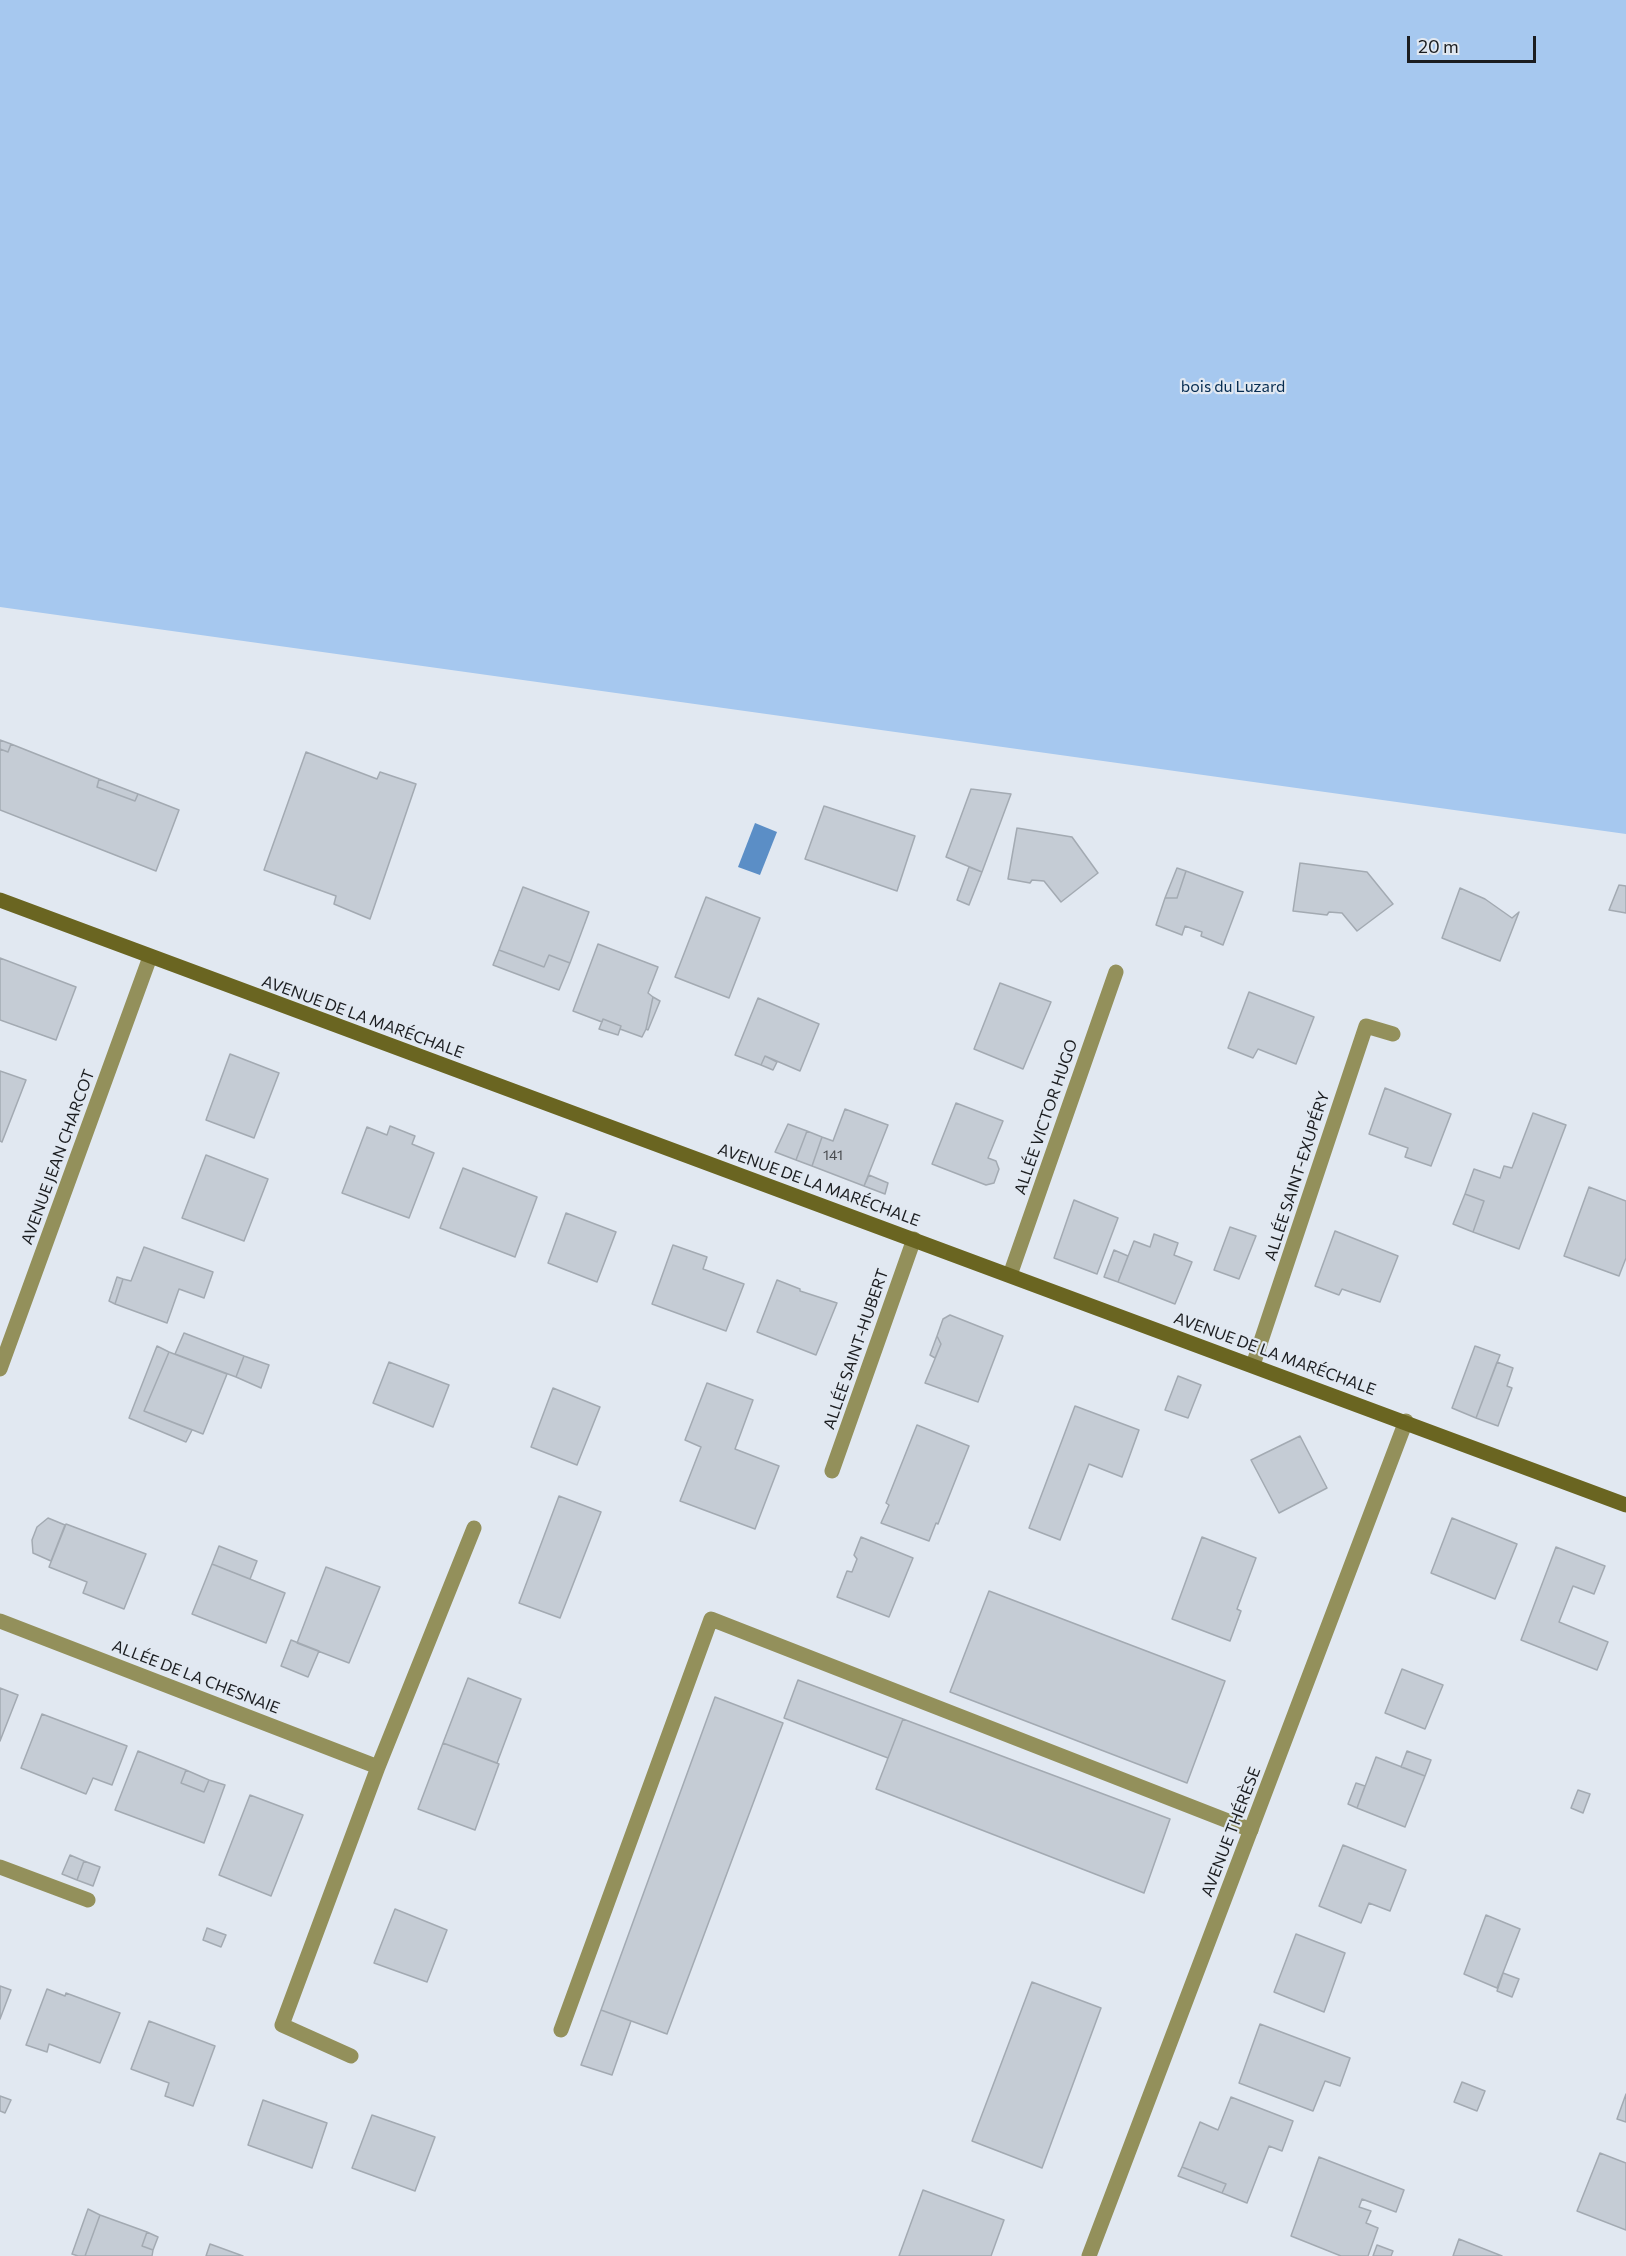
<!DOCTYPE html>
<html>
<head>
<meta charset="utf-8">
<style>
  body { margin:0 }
  #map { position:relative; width:1626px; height:2256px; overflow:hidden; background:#e1e8f1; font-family:Commissioner,sans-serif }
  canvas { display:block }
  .scale { position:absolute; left:1407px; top:36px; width:129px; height:27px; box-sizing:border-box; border:3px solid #1b1d20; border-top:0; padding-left:8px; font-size:18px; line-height:21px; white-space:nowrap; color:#1b1d20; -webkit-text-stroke:4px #e1e8f1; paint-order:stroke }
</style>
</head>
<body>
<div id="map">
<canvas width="1626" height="2256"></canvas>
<div class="scale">20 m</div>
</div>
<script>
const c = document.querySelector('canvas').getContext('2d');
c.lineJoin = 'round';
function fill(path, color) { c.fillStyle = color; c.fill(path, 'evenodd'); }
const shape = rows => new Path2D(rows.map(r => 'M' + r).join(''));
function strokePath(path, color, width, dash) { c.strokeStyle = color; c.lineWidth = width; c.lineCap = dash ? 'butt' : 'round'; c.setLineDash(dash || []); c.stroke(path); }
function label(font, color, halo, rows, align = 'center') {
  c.font = font + ' Commissioner,sans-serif'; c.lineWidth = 4.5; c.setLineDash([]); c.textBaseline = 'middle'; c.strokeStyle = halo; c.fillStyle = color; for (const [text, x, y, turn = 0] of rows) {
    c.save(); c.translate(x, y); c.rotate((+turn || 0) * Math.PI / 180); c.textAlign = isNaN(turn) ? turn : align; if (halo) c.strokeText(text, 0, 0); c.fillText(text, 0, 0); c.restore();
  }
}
const green = shape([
  [0,0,1626,0,1626,834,0,607]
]);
const water = shape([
  [755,823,777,832,760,875,738,867]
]);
const building = shape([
  [0,740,11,744,8,752,0,749,0,740],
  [11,744,99,779,97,787,135,801,138,794,179,810,156,871,0,810,0,749,8,752,11,744],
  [306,752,377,779,380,772,416,784,370,919,334,904,336,896,264,870,306,752],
  [99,779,138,794,135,801,97,787,99,779],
  [971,789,1011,794,982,872,946,857,971,789],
  [824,806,915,836,897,891,805,859,824,806],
  [1017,828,1072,837,1098,873,1061,902,1044,881,1032,880,1030,883,1008,879,1017,828],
  [1300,863,1367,872,1393,904,1357,931,1342,913,1329,912,1327,915,1293,911,1300,863],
  [969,867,982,872,969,905,957,900,969,867],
  [1177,868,1186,871,1177,898,1165,898,1177,868],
  [1186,871,1243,892,1223,945,1201,936,1202,932,1185,926,1182,935,1156,925,1165,898,1177,898,1186,871],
  [1619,885,1626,886,1626,913,1609,910,1619,885],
  [523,887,589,912,570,963,549,955,544,967,499,950,523,887],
  [1460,888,1485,899,1512,918,1519,912,1500,961,1442,938,1460,888],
  [706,897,760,918,729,998,675,977,706,897],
  [598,944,658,967,648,993,653,997,646,1029,642,1037,620,1029,621,1026,603,1019,602,1022,573,1011,598,944],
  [499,950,544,967,549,955,570,963,559,990,493,965,499,950],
  [0,958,76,987,56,1040,0,1020,0,958],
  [1000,983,1051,1002,1023,1069,974,1049,1000,983],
  [1249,992,1314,1017,1296,1064,1258,1049,1253,1058,1228,1048,1249,992],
  [653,997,660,1001,648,1030,646,1029,653,997],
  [758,998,819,1024,800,1071,765,1056,761,1065,735,1055,758,998],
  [603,1019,621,1026,618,1035,599,1029,603,1019],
  [230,1054,279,1073,254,1138,206,1120,230,1054],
  [765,1056,777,1062,773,1070,761,1065,765,1056],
  [0,1071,26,1080,2,1142,0,1141,0,1071],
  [1385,1088,1451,1114,1431,1166,1405,1157,1408,1148,1369,1134,1385,1088],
  [956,1103,1003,1121,988,1158,996,1161,999,1169,994,1183,986,1185,932,1164,956,1103],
  [845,1109,888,1125,864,1186,812,1166,822,1137,833,1141,845,1109],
  [1533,1113,1566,1125,1519,1249,1473,1232,1484,1201,1465,1194,1474,1169,1500,1178,1504,1166,1512,1168,1533,1113],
  [788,1124,807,1131,796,1160,775,1152,788,1124],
  [390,1126,415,1136,412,1144,434,1153,409,1218,342,1193,367,1127,387,1135,390,1126],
  [807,1131,822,1137,812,1166,796,1160,807,1131],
  [206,1155,268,1179,244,1241,182,1218,206,1155],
  [463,1168,537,1197,515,1257,440,1228,463,1168],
  [869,1175,888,1183,885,1194,864,1186,869,1175],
  [1589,1187,1626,1201,1626,1258,1619,1276,1564,1256,1589,1187],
  [1465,1194,1484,1201,1473,1232,1453,1224,1465,1194],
  [1074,1200,1118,1218,1097,1274,1054,1258,1074,1200],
  [566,1213,616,1232,597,1282,548,1263,566,1213],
  [1230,1227,1256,1236,1239,1279,1214,1270,1230,1227],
  [1335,1231,1398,1256,1380,1302,1342,1289,1339,1295,1315,1286,1335,1231],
  [1154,1234,1178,1243,1174,1255,1192,1262,1175,1304,1118,1282,1134,1241,1150,1247,1154,1234],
  [673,1245,707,1257,703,1269,744,1284,726,1331,652,1304,673,1245],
  [144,1247,213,1272,204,1298,179,1289,167,1323,115,1304,123,1279,131,1281,144,1247],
  [1114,1250,1128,1256,1118,1282,1104,1277,1114,1250],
  [117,1277,123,1279,115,1304,109,1301,117,1277],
  [777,1280,800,1289,800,1291,837,1303,816,1355,757,1332,777,1280],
  [950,1315,1003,1336,978,1402,925,1383,941,1344,937,1336,943,1319,950,1315],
  [184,1333,244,1356,236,1377,175,1354,184,1333],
  [937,1336,941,1344,935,1358,930,1355,937,1336],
  [157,1346,169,1352,144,1411,192,1430,186,1442,129,1418,157,1346],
  [1475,1346,1500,1355,1476,1418,1452,1408,1475,1346],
  [169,1352,227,1374,203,1434,144,1411,169,1352],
  [244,1356,269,1365,261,1388,236,1377,244,1356],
  [389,1362,449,1385,433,1427,373,1403,389,1362],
  [1497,1362,1513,1368,1507,1386,1512,1388,1498,1426,1476,1418,1497,1362],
  [1178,1376,1201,1385,1188,1418,1165,1410,1178,1376],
  [707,1383,753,1400,735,1449,779,1466,755,1529,680,1501,701,1447,685,1440,707,1383],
  [553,1388,600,1407,577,1465,531,1447,553,1388],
  [1075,1406,1139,1430,1122,1477,1089,1464,1060,1540,1029,1528,1075,1406],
  [917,1425,969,1446,938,1524,936,1523,929,1541,881,1523,889,1505,886,1503,917,1425],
  [1300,1436,1327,1488,1279,1513,1251,1460,1300,1436],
  [559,1496,601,1512,560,1618,519,1603,559,1496],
  [48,1518,65,1525,51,1561,33,1553,32,1540,37,1527,48,1518],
  [1452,1518,1517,1544,1495,1599,1431,1573,1452,1518],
  [66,1524,146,1554,124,1609,83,1593,87,1582,49,1567,66,1524],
  [861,1537,913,1558,889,1617,837,1597,847,1571,852,1572,857,1559,854,1555,861,1537],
  [1202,1537,1256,1558,1237,1609,1241,1611,1230,1641,1172,1619,1202,1537],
  [219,1546,257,1561,250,1579,212,1564,219,1546],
  [1556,1547,1605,1566,1594,1594,1573,1586,1559,1622,1608,1642,1597,1670,1521,1640,1556,1547],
  [212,1564,285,1593,266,1643,192,1614,212,1564],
  [326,1567,380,1587,349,1663,297,1643,326,1567],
  [989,1591,1225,1681,1187,1783,950,1692,989,1591],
  [291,1640,319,1651,308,1677,281,1666,291,1640],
  [1402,1669,1443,1685,1425,1729,1385,1713,1402,1669],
  [468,1678,521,1699,497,1763,443,1743,468,1678],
  [798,1680,903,1719,888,1758,784,1718,798,1680],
  [0,1688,18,1695,0,1741,0,1688],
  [715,1697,783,1723,667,2034,601,2010,715,1697],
  [42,1714,127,1746,112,1785,93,1778,86,1794,21,1768,42,1714],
  [903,1719,1170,1819,1144,1893,876,1789,903,1719],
  [443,1743,499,1764,475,1830,418,1809,443,1743],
  [138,1751,186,1770,181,1783,204,1792,209,1780,225,1785,204,1843,115,1810,138,1751],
  [1407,1751,1431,1760,1425,1776,1401,1767,1407,1751],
  [1376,1757,1425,1776,1405,1827,1357,1808,1376,1757],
  [186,1770,209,1780,204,1792,181,1783,186,1770],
  [1356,1783,1365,1786,1357,1808,1348,1804,1356,1783],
  [1578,1790,1590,1794,1583,1813,1571,1808,1578,1790],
  [250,1795,303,1815,271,1896,219,1875,250,1795],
  [1343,1845,1406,1870,1390,1911,1369,1903,1361,1923,1319,1906,1343,1845],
  [70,1855,84,1861,77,1880,62,1874,70,1855],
  [84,1861,100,1867,93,1886,77,1880,84,1861],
  [395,1909,447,1930,427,1982,374,1963,395,1909],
  [1486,1915,1520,1929,1497,1988,1464,1974,1486,1915],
  [207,1928,226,1935,221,1947,203,1940,207,1928],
  [1296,1934,1345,1953,1324,2012,1274,1992,1296,1934],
  [1503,1973,1519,1979,1512,1997,1497,1991,1503,1973],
  [1032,1982,1101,2008,1042,2168,972,2141,1032,1982],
  [0,1986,11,1990,0,2019,0,1986],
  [47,1989,65,1996,66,1993,120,2013,100,2063,49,2044,47,2052,26,2045,47,1989],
  [601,2010,631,2021,612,2075,581,2065,601,2010],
  [149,2021,215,2046,193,2106,165,2096,169,2083,131,2069,149,2021],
  [1260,2024,1350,2058,1340,2086,1325,2081,1313,2111,1239,2083,1260,2024],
  [1462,2082,1485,2091,1477,2111,1454,2102,1462,2082],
  [1626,2094,1626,2122,1617,2119,1626,2094],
  [0,2096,11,2100,5,2113,0,2111,0,2096],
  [1231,2097,1293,2121,1282,2151,1269,2146,1247,2203,1222,2193,1226,2184,1182,2167,1200,2122,1218,2130,1231,2097],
  [263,2100,327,2123,312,2168,248,2145,263,2100],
  [372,2115,435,2137,415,2191,352,2168,372,2115],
  [1600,2153,1626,2163,1626,2230,1577,2211,1600,2153],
  [1319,2157,1404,2190,1396,2212,1362,2199,1359,2207,1371,2211,1366,2223,1378,2228,1368,2256,1341,2256,1291,2236,1319,2157],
  [1182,2167,1226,2184,1222,2193,1178,2176,1182,2167],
  [923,2190,1004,2220,991,2256,899,2256,923,2190],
  [88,2209,100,2215,85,2256,78,2256,72,2254,88,2209],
  [100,2215,147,2232,142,2246,153,2250,152,2256,85,2256,100,2215],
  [147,2232,158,2237,153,2250,142,2246,147,2232],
  [1459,2239,1502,2256,1453,2256,1459,2239],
  [210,2244,243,2256,206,2256,210,2244],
  [1377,2245,1393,2251,1391,2256,1373,2256,1377,2245]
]);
const lane = shape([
  [1010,1275,1116,972],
  [1253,1365,1366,1026,1393,1034],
  [0,1867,88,1900],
  [561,2030,711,1619,1251,1830]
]);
const street = shape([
  [0,1369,150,957],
  [832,1471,914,1239],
  [0,1621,378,1767],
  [351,2056,282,2025,378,1767,474,1528],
  [1089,2256,1406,1421]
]);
const secondary = shape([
  [0,900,1626,1505]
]);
const numberNames = [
  ["141",833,1155]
];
const parkNames = [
  ["bois du Luzard",1233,387]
];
const streetNames = [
  ["AVENUE DE LA MARÉCHALE",363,1017,20],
  ["ALLÉE VICTOR HUGO",1046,1117,-71],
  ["AVENUE JEAN CHARCOT",58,1157,-70],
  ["ALLÉE SAINT-EXUPÉRY",1297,1176,-72],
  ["AVENUE DE LA MARÉCHALE",819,1185,20],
  ["ALLÉE SAINT-HUBERT",856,1349,-71],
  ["AVENUE DE LA MARÉCHALE",1275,1354,20],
  ["ALLÉE DE LA CHESNAIE",196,1677,21],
  ["AVENUE THÉRÈSE",1231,1832,-69]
];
fill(green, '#a6c8ef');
fill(water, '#5b8ec6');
fill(building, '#c5ccd5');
strokePath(building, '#a3aab2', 1.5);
strokePath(lane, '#93905b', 15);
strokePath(street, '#93905b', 15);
strokePath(secondary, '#6a6521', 15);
label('14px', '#46494d', null, numberNames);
label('16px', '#062c51', '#e1e8f1', parkNames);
label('16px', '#1b1d20', '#e1e8f1', streetNames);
</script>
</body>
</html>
